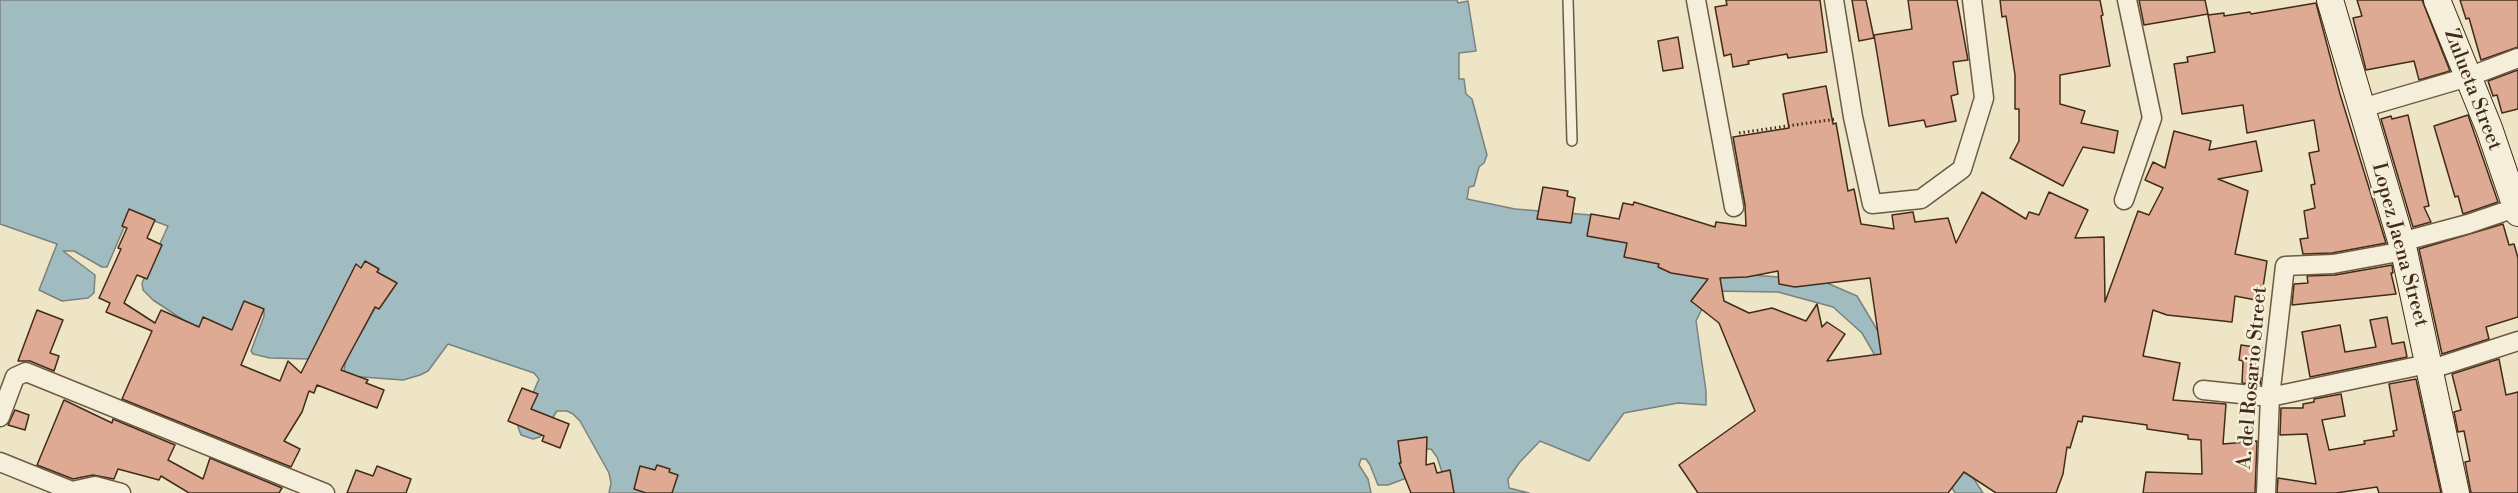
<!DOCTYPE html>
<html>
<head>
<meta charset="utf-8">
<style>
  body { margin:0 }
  canvas { display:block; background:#eee5c6 }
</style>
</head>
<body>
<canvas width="2518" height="493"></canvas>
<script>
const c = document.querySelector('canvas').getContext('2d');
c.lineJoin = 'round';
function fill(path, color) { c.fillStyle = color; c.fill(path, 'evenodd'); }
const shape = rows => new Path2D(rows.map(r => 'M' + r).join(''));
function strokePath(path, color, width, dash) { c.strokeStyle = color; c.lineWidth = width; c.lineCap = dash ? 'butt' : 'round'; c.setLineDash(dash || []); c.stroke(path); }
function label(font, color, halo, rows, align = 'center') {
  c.font = font + ' "Libre Bodoni",serif'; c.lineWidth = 5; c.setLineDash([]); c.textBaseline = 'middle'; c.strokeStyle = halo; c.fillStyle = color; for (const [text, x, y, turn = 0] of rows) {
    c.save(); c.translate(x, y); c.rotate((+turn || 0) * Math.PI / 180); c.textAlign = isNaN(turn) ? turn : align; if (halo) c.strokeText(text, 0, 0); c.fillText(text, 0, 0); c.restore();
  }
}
const water = shape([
  [0,0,1457,0,1458,3,1468,1,1476,51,1459,53,1459,79,1464,79,1466,94,1472,99,1487,155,1484,163,1479,167,1474,186,1469,187,1467,199,1515,209,1591,215,1597,236,1605,240,1626,242,1710,272,1820,280,1857,296,1888,348,1983,493,1955,493,1862,333,1833,307,1778,292,1711,291,1696,321,1706,391,1706,405,1678,403,1624,413,1589,461,1540,441,1519,463,1508,479,1509,488,1529,493,1449,493,1437,457,1431,449,1423,449,1417,474,1388,485,1378,485,1370,465,1366,459,1361,459,1359,465,1368,479,1371,493,609,493,611,483,609,473,580,421,573,414,567,411,557,411,540,437,533,439,521,435,518,427,539,379,534,373,448,344,428,371,420,375,403,380,348,376,344,370,346,360,387,287,309,359,270,358,253,354,251,351,264,316,264,311,261,308,244,304,229,342,197,329,153,300,143,290,142,283,168,226,135,214,129,216,107,267,102,267,74,251,63,251,95,275,94,293,88,298,62,301,39,290,57,244,0,224,0,0]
]);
const building = shape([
  [1726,0,1820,0,1827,52,1788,58,1787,54,1748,61,1749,64,1733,67,1731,54,1724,56,1715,7,1727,5,1726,0],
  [1852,0,1866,0,1874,38,1859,41,1852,0],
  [1908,0,1957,0,1968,60,1953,62,1958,94,1951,96,1956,121,1926,127,1924,120,1889,126,1874,35,1912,29,1908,0],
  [2000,0,2100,0,2103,15,2101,16,2110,66,2060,75,2060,104,2085,111,2081,123,2118,131,2114,153,2083,147,2063,186,2010,158,2019,141,2019,109,2015,109,2015,75,2006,16,2002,17,2000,0],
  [2139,0,2205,0,2208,14,2144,25,2139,0],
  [2357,0,2422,0,2450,71,2419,80,2414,61,2366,70,2353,18,2362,16,2357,0],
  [2460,0,2518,0,2518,47,2481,60,2469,18,2466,19,2460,0],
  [2316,3,2340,94,2386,243,2332,253,2303,254,2300,239,2308,238,2304,211,2315,208,2311,185,2315,184,2309,153,2319,151,2314,120,2247,133,2243,105,2182,114,2174,64,2188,62,2187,57,2215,52,2208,15,2224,13,2224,16,2250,12,2251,14,2316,3],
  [1678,37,1683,68,1663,71,1658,41,1678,37],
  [2518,70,2518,109,2502,113,2497,95,2493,96,2488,81,2518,70],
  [1826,86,1833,124,1836,123,1848,191,1854,189,1861,224,1894,229,1892,215,1913,212,1915,222,1948,218,1956,243,1982,192,2026,219,2029,212,2039,215,2049,192,2088,210,2075,238,2104,237,2105,302,2138,211,2149,215,2163,188,2145,180,2153,162,2165,168,2174,131,2211,141,2209,150,2256,141,2262,171,2218,179,2248,191,2235,254,2267,261,2261,301,2235,296,2232,322,2167,315,2153,310,2143,356,2180,363,2173,400,2226,404,2223,444,2257,441,2255,493,2143,493,2146,472,2202,474,2201,440,2188,439,2188,435,2147,429,2147,425,2083,416,2082,422,2078,421,2070,448,2067,447,2063,474,2056,493,1996,493,1964,472,1948,493,1698,493,1679,465,1755,411,1719,323,1691,301,1708,279,1671,273,1658,267,1659,264,1624,257,1627,243,1587,236,1591,214,1619,219,1623,203,1633,205,1634,202,1715,227,1716,222,1746,226,1745,205,1733,137,1789,128,1783,94,1826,86],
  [1778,271,1779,284,1795,287,1870,278,1881,354,1827,361,1845,334,1827,322,1822,327,1817,304,1806,321,1772,308,1749,313,1724,301,1720,278,1747,277,1778,271],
  [2408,115,2429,206,2424,207,2431,222,2413,227,2381,119,2391,116,2392,119,2408,115],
  [2468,115,2498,202,2463,214,2458,196,2455,197,2434,126,2468,115],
  [1543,187,1568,191,1567,196,1575,198,1571,223,1537,219,1543,187],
  [129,209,155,220,147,238,162,245,147,279,137,275,124,303,155,323,161,310,199,327,203,317,232,330,244,301,264,309,241,365,280,381,288,361,301,373,356,264,361,268,365,261,379,269,377,272,397,283,379,309,375,307,341,370,368,380,366,383,384,390,377,408,317,385,314,393,309,391,302,412,284,441,300,449,291,467,122,399,152,331,106,312,110,303,99,298,121,249,118,248,127,228,122,226,129,209],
  [2503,224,2509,245,2514,244,2518,258,2518,317,2486,327,2489,339,2442,354,2419,249,2503,224],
  [2392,265,2393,273,2391,273,2396,294,2292,305,2294,284,2308,283,2307,276,2335,275,2392,265],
  [37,310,63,320,50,353,59,356,54,371,30,361,18,361,37,310],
  [2387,317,2392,344,2404,342,2407,357,2310,377,2302,332,2340,325,2345,352,2376,347,2370,320,2387,317],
  [2241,345,2262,348,2257,378,2261,378,2260,385,2242,383,2243,361,2239,360,2241,345],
  [2499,359,2506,395,2518,392,2518,493,2471,493,2465,462,2470,461,2464,431,2458,432,2454,412,2461,410,2452,374,2499,359],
  [2416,379,2441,493,2379,493,2377,487,2336,493,2277,493,2278,478,2316,484,2307,434,2280,435,2281,408,2303,408,2303,404,2314,402,2314,399,2341,394,2345,416,2322,420,2329,450,2365,444,2364,441,2394,436,2393,431,2397,430,2389,384,2416,379],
  [522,388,538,394,531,409,569,424,560,448,542,441,544,436,508,421,522,388],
  [64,400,112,423,113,419,175,445,168,460,203,479,210,458,282,488,279,493,189,493,161,476,159,480,118,469,114,479,93,475,73,479,37,465,64,400],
  [15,410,29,415,25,430,8,425,15,410],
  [1427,437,1426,465,1434,463,1437,473,1450,470,1454,493,1411,493,1399,463,1401,463,1398,441,1427,437],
  [657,465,670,469,669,472,678,475,672,493,646,493,634,489,640,466,655,470,657,465],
  [377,466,411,479,406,493,347,493,356,470,373,476,377,466]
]);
const path = shape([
  [1739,133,1836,119]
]);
const lane = shape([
  [1568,0,1572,141]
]);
const street = shape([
  [1696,0,1734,207],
  [1834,0,1853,117,1872,204,1921,199,1962,169,1984,98,1972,0],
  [2362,108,2468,77,2518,58],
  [2124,200,2152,118,2127,0],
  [2401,242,2468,224,2518,207],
  [2203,390,2270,397,2418,366,2441,366,2518,341],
  [0,417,15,377,26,372,325,493],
  [0,462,72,491,95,486,121,493],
  [2266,493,2270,397,2285,266,2333,264,2404,251]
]);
const secondary = shape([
  [2330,0,2404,251,2456,493],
  [2437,0,2489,128,2518,213]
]);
const streetNames = [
  ["Zulueta Street",2472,90,69],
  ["Lopez Jaena Street",2399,245,75],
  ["A. del Rosario Street",2253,378,-85]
];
fill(water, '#a0bcc1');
strokePath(water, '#7a827d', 1.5);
fill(building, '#dfaa93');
strokePath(building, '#422c17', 1.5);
strokePath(lane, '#6d5a43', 12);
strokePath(street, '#6d5a43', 21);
strokePath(secondary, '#422c17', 28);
strokePath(path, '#422c17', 3, [1.5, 3]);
strokePath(lane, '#f4eeda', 9);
strokePath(street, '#f4eeda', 18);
strokePath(secondary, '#f4eeda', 26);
label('20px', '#422c17', '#f4eeda', streetNames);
</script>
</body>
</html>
